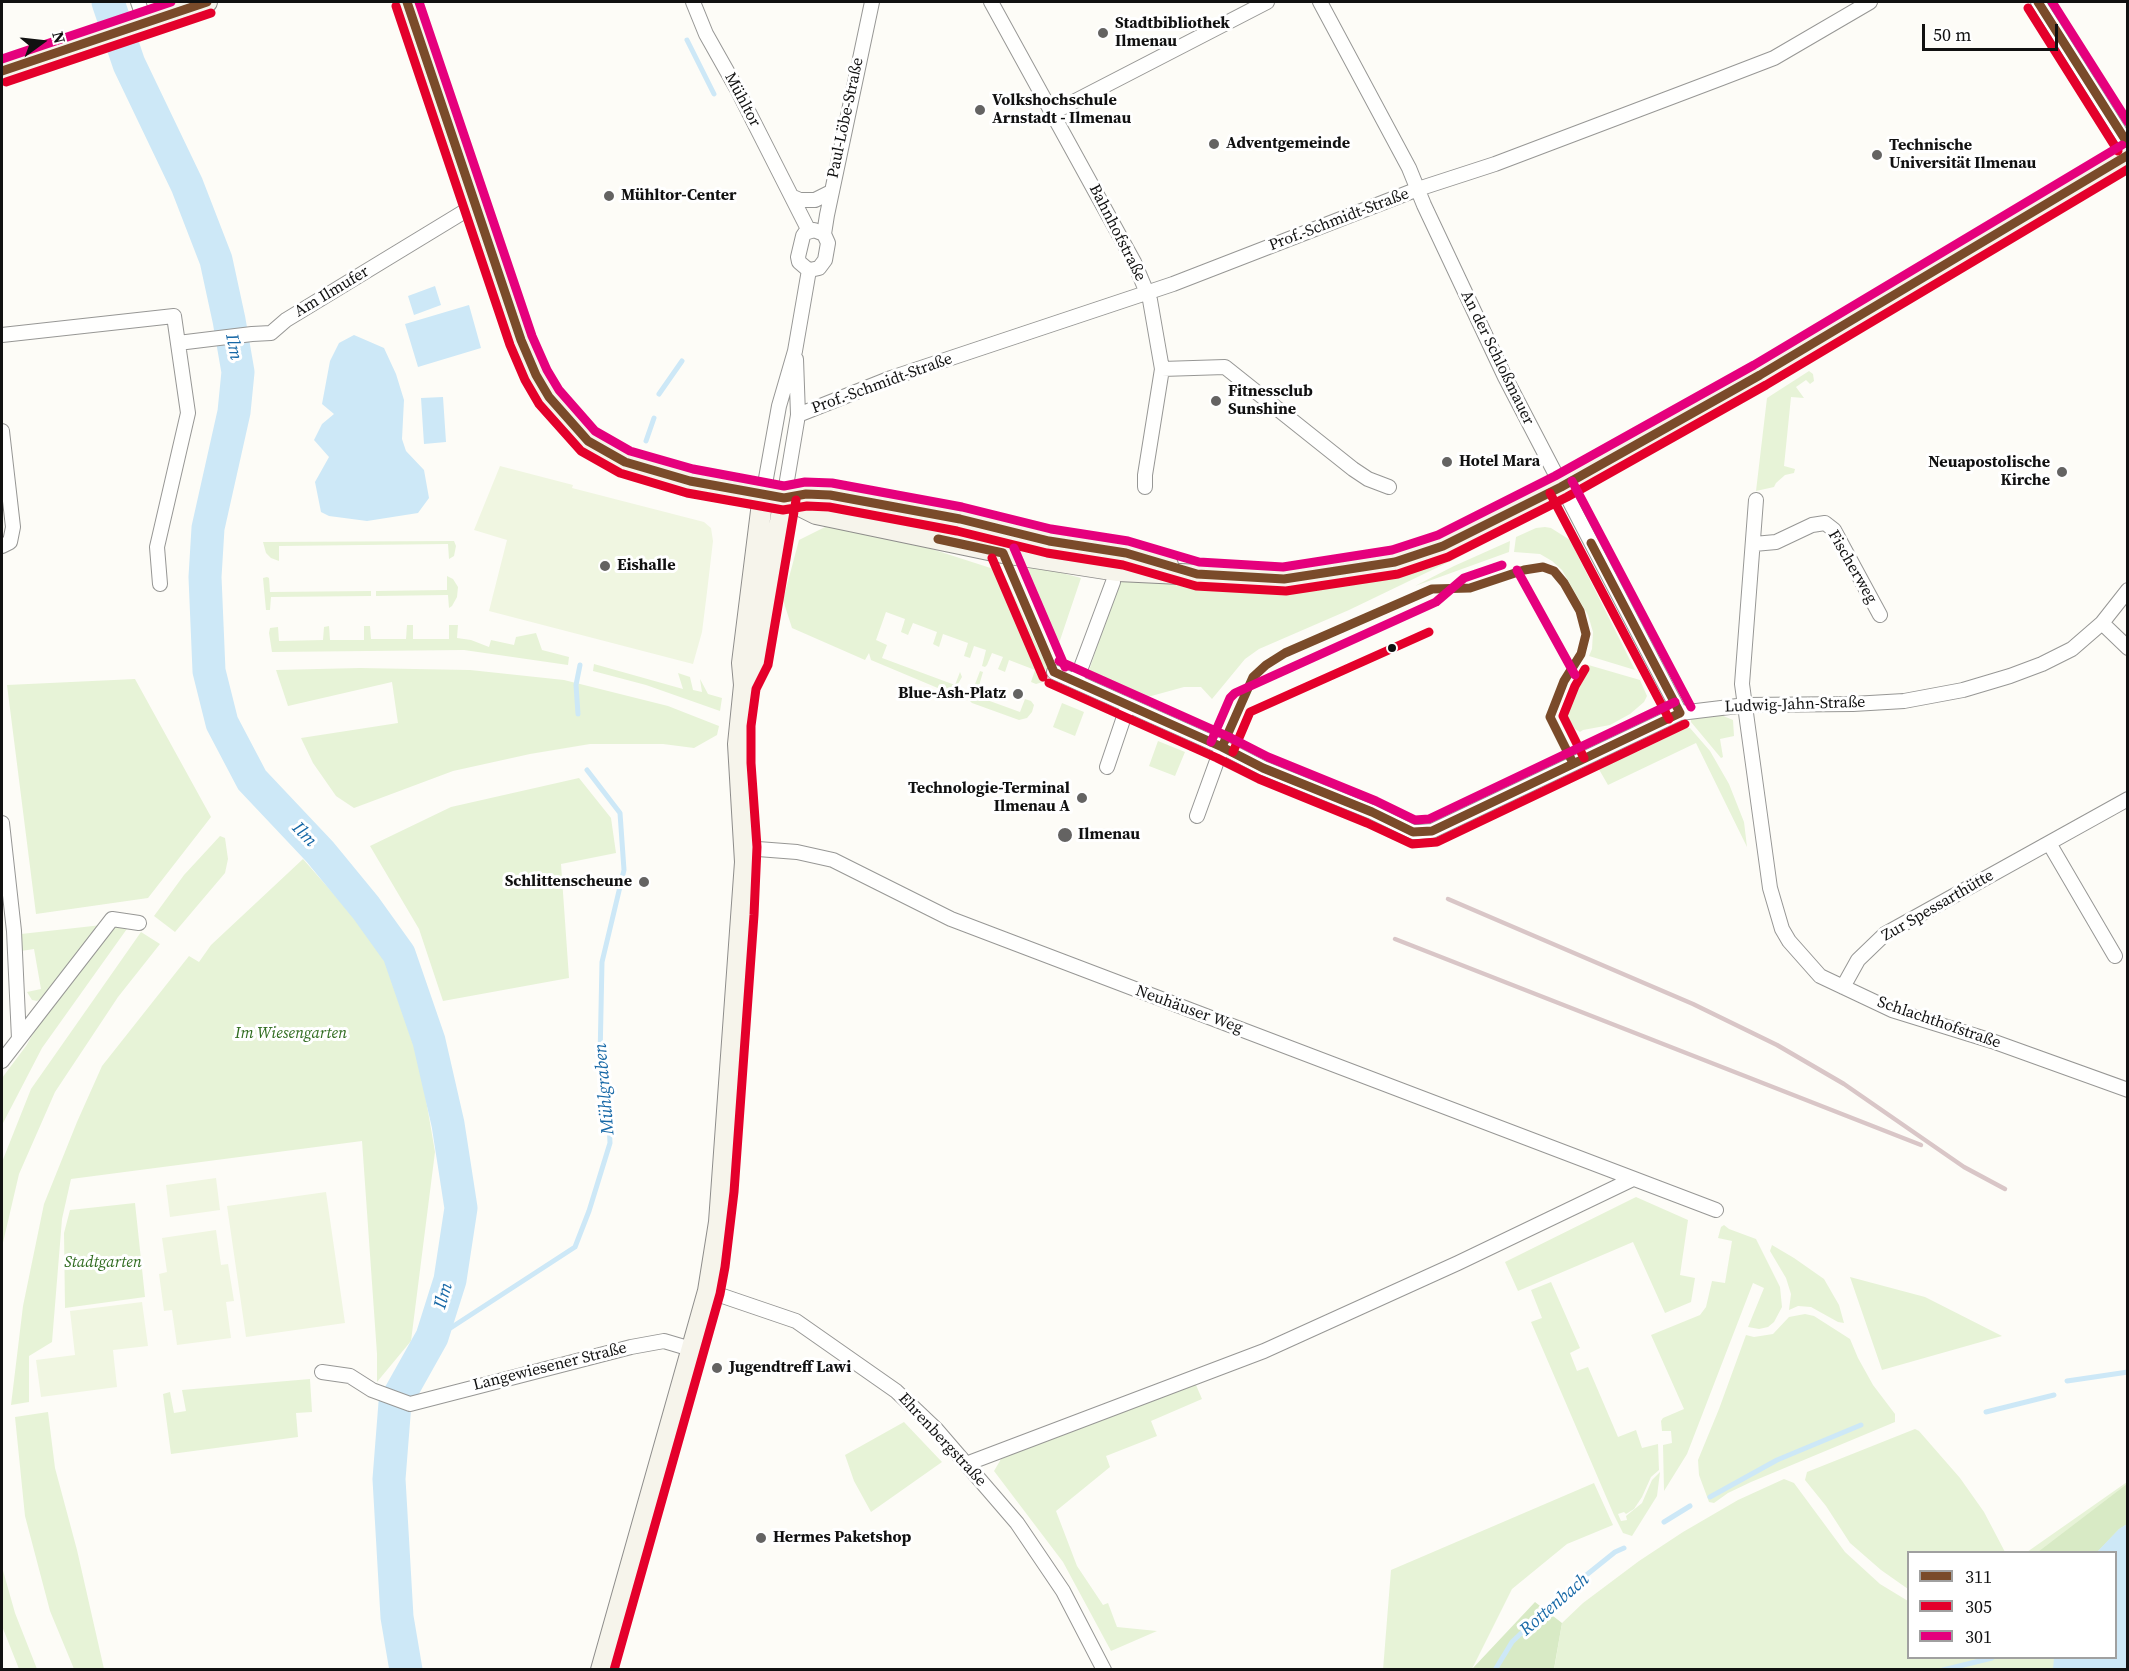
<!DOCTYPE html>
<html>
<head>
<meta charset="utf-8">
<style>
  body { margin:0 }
  #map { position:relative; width:2129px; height:1671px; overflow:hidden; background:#fdfcf7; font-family:"Source Serif 4",serif }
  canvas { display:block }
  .frame { position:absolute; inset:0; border:3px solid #111; pointer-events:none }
  .legend { position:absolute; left:1907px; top:1551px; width:210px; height:108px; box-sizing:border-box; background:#fff; border:2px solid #a0a0a0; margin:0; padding:8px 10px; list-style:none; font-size:18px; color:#111 }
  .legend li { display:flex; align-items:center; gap:12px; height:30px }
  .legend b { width:30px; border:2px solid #a0a0a0 }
  .north { position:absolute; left:12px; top:12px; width:60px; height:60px; -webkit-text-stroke:4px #fff; paint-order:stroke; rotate:75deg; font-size:16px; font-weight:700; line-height:24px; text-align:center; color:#111 }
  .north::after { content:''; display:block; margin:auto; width:21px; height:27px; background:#111; clip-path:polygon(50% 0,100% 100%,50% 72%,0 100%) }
  .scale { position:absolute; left:1922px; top:24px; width:136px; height:27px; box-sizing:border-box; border:3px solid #111; border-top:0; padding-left:8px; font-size:18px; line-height:21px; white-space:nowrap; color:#111; -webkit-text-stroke:4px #fff; paint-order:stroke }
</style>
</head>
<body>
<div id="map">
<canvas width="2129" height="1671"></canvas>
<div class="frame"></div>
<ul class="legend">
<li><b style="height:8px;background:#7a4b2a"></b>311</li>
<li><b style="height:8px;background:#e4002b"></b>305</li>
<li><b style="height:8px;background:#e5007d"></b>301</li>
</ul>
<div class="north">N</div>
<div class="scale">50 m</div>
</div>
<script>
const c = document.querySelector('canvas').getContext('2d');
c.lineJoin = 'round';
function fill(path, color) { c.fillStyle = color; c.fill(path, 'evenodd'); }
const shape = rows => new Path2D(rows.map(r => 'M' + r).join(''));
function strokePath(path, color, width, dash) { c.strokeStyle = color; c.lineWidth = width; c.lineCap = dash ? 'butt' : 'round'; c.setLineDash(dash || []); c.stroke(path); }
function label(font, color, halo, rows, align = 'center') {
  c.font = font + ' "Source Serif 4",serif'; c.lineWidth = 6; c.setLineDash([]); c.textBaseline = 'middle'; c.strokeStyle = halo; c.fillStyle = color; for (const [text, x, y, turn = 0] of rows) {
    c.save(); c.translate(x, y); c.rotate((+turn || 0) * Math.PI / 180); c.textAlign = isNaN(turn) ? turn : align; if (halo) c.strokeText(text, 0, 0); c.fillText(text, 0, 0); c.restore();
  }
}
const green = shape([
  [1809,371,1813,374,1814,381,1810,384,1806,380,1796,387,1804,398,1791,397,1784,466,1795,469,1794,473,1785,475,1776,483,1774,487,1756,491,1767,398],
  [824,501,1035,545,1118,558,1031,553,823,508],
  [827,526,913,543,1003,572,1048,669,1041,670,1045,678,1043,682,1036,684,1031,682,1035,670,1009,660,1005,672,998,669,1003,657,992,653,987,665,985,667,982,666,986,650,974,646,970,658,964,656,968,643,943,634,939,647,933,644,937,632,913,623,908,635,901,632,905,619,886,612,876,640,887,645,882,658,955,685,960,672,962,677,952,694,871,660,869,653,865,660,792,628,783,600,799,540],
  [1545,527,1551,528,1570,540,1635,670,1589,656,1592,649,1593,632,1588,615,1562,570,1552,561,1540,554,1514,552,1516,537,1536,528],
  [454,541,456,546,454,556,449,559,448,544,279,546,279,561,271,558,266,553,263,542],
  [1510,541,1509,552,1415,586,1454,566],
  [1457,558,1349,610,1259,649,1245,659,1212,699,1201,687,1184,687,1144,698,1087,677,1118,583,1130,577,1285,591,1371,582],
  [1028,564,1081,578,1055,655,1021,570],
  [447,576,453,579,458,587,457,597,452,606,449,608,448,595,376,596,376,591,447,590],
  [267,577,269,578,270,592,371,591,371,596,271,597,270,610,266,610,263,578],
  [407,625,413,625,413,639,449,639,449,625,458,625,457,638,471,640,489,647,491,640,514,645,516,637,536,633,542,650,569,657,568,665,464,650,272,652,269,633,270,628,278,627,279,641,323,640,324,627,329,626,330,640,364,640,364,626,370,626,371,639,406,639],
  [594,664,683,689,678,673,690,677,693,690,702,692,700,679,708,694,722,698,720,711,646,685,593,671],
  [1585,664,1640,680,1647,696,1644,702,1630,714,1610,725,1583,730,1580,732,1575,729,1568,717,1567,694],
  [360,668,470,670,564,680,668,706,719,726,717,735,694,748,663,744,590,744,530,754,453,771,354,808,336,796,313,763,301,738,398,723,392,682,288,706,276,670],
  [980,671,983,672,976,696,1020,712,1025,699,1031,701,1034,705,1032,712,1027,718,1019,720,972,703,969,700],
  [135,679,211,817,148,898,36,914,7,685],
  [1062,703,1084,712,1075,736,1053,727],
  [1703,715,1721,715,1733,720,1734,736,1720,739,1723,757,1721,758,1691,722,1691,719],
  [1686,728,1690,728,1710,751,1729,784,1744,822,1747,847,1696,743,1608,785,1597,766,1627,751,1637,752],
  [1158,741,1185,752,1175,776,1149,766],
  [579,778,611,818,616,853,561,864,569,978,443,1001,419,929,370,846,451,807],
  [220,836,225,838,228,859,225,873,175,932,154,916,184,875],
  [303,859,388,956,418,1053,435,1152,411,1341,377,1382,377,1354,362,1141,71,1179,62,1219,52,1342,29,1356,29,1402,11,1405,23,1306,44,1204,77,1122,102,1066,189,956,199,962,211,945],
  [102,925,43,997,37,1001,32,1000,27,992,41,989,34,949,21,951,21,934],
  [111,926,129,926,42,1048,2,1125,2,1078,26,1046,49,1006],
  [141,932,160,944,118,997,55,1092,19,1174,2,1247,2,1162,31,1089],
  [1636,1197,1688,1220,1680,1275,1695,1278,1691,1302,1665,1313,1633,1242,1518,1291,1505,1262],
  [135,1203,145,1297,65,1308,64,1233,70,1210],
  [1724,1225,1729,1229,1756,1239,1780,1287,1782,1307,1774,1322,1768,1327,1759,1329,1748,1327,1764,1288,1753,1283,1687,1454,1664,1491,1663,1445,1672,1443,1671,1431,1662,1431,1661,1421,1663,1418,1684,1409,1651,1335,1700,1315,1706,1307,1712,1281,1725,1283,1732,1241,1718,1238,1721,1227],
  [1772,1245,1794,1258,1824,1279,1839,1305,1844,1323,1838,1322,1811,1307,1798,1306,1789,1310,1791,1294,1786,1278,1770,1251],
  [1850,1277,1925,1297,2002,1336,1882,1370],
  [1551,1282,1580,1348,1570,1353,1577,1371,1588,1367,1618,1437,1636,1430,1642,1448,1658,1444,1659,1470,1651,1477,1642,1497,1634,1509,1626,1514,1624,1512,1618,1514,1621,1521,1627,1520,1626,1516,1642,1503,1652,1480,1660,1472,1657,1496,1632,1536,1623,1533,1614,1515,1531,1322,1542,1318,1531,1290],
  [1805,1314,1814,1316,1850,1339,1858,1358,1873,1385,1895,1414,1895,1422,1751,1482,1728,1493,1714,1503,1709,1502,1699,1475,1698,1460,1719,1409,1746,1335,1754,1337,1773,1334,1789,1317],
  [1193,1378,1202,1399,1151,1421,1157,1436,1106,1456,1110,1467,1056,1511,1077,1566,1103,1605,1108,1603,1117,1627,1157,1631,1111,1651,1063,1562,994,1471,1001,1459],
  [310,1379,312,1412,296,1413,298,1437,171,1454,163,1394,170,1392,174,1413,186,1411,182,1390],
  [48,1412,55,1468,77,1550,104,1669,74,1669,50,1611,25,1516,15,1417],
  [904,1422,942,1462,871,1512,854,1481,845,1455],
  [1915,1429,1919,1431,1960,1478,1984,1512,2005,1552,1908,1552,1908,1589,1881,1570,1850,1543,1826,1506,1805,1480,1807,1472],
  [1784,1479,1794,1483,1845,1552,1880,1584,1908,1601,1908,1658,2116,1658,2116,1552,2027,1552,2127,1482,2127,1669,1554,1670,1562,1623,1583,1603,1639,1561,1683,1532,1738,1500],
  [1594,1483,1613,1525,1567,1544,1512,1589,1472,1669,1383,1670,1391,1570],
  [2,1567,15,1613,37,1669,19,1669,2,1626]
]);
const forest = shape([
  [2127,1484,2127,1524,2119,1529,2097,1552,2038,1552],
  [1535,1602,1562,1623,1554,1669,1472,1669]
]);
const pitch = shape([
  [500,466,573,485,572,488,704,522,711,528,713,541,707,592,702,632,693,664,489,611,507,540,474,530],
  [216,1178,220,1210,170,1217,166,1185],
  [326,1192,345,1323,246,1337,227,1206],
  [216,1230,221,1265,228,1264,234,1301,226,1302,231,1338,177,1345,172,1310,164,1311,159,1274,167,1272,162,1238],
  [142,1302,148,1346,113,1350,117,1387,41,1397,36,1360,75,1355,70,1311]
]);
const water = shape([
  [435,286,441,305,414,315,408,296],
  [469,305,481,348,418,367,405,324],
  [354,335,384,348,396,374,404,400,402,439,406,451,424,470,429,498,418,513,367,521,329,516,321,512,315,482,329,457,314,440,322,424,334,414,322,404,330,361,339,343],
  [443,397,446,442,424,444,421,398],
  [2127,1524,2127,1669,2053,1669,2054,1658,2116,1658,2116,1552,2097,1552,2119,1529]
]);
const stream = shape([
  [687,40,714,94],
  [659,394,682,361],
  [646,441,654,418],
  [578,714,576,685,580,665],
  [432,1337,452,1327,575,1247,589,1211,610,1143,608,1099,600,1058,602,962,624,870,620,813,587,770],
  [2067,1381,2128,1372],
  [1986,1412,2054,1395],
  [1710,1497,1777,1460,1861,1425],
  [1664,1522,1690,1506],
  [1495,1670,1512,1642,1559,1597,1615,1552,1624,1548],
  [1943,1670,1992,1658]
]);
const river = shape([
  [108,2,129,64,187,185,216,260,229,320,238,372,234,412,208,528,205,577,209,671,222,723,252,780,320,852,366,908,399,954,429,1041,448,1124,461,1208,450,1280,432,1337,395,1403,389,1479,397,1617,406,1670]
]);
const street = shape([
  [138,2,145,22],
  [693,2,706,34,737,89,809,231],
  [991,2,1134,262,1150,300,1162,369,1145,475,1145,487],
  [1320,2,1409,168,1424,205,1505,377,1680,713],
  [2038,2,2128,145],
  [1052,113,1267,2],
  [793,197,800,200,815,200,831,192],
  [824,234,814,230,805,233,803,236,798,257,799,262,806,268,810,270,819,268,825,260,828,243,824,234,827,215,872,2],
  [2,335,174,316,188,413,157,547,160,584],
  [178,343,252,334,271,333,286,320,475,205],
  [1162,369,1225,367,1353,469,1368,479,1389,487],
  [798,415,891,378,1173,284,1418,189,1495,164,1722,78,1774,58,1870,2],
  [2,431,13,527,10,542,2,546],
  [763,495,779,406,795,351,809,270],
  [784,498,798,415,796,359],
  [1756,500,1742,684,1770,888,1782,929,1789,941,1820,976,1892,1010,1992,1041,2128,1090],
  [1754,544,1776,542,1812,525,1825,523,1834,530,1880,615],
  [2102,623,2128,648],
  [1054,672,1222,747,1263,768,1372,812,1413,832,1419,832,1432,831,1680,713,1746,705,1853,704,1904,701,1963,690,2010,676,2042,664,2072,649,2102,623,2128,590],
  [1076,681,1113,582],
  [1107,767,1128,705],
  [1197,816,1222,747],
  [2,823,14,931,19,1039],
  [2049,843,2115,956],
  [745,848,797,852,833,860,951,919,1716,1210],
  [1843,987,1858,960,1885,934,2128,799],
  [2,1061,112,919,139,923],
  [708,1291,796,1321,896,1391,936,1429,1017,1523,1063,1591,1104,1670],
  [322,1372,350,1376,372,1390,410,1404,631,1347,664,1341,691,1349],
  [966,1464,1264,1351,1458,1263,1633,1179]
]);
const secondary = shape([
  [407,2,521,340,536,375,549,397,576,429,588,441,625,462,662,474,690,481,784,498,806,494,830,495,960,519,1049,541,1126,553,1168,565],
  [2,71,207,2],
  [784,498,816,514,1003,553,1118,571,1284,579,1395,562,1443,546,1561,487,1760,375,2128,155],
  [744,685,756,663,784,498],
  [601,1670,708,1291,719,1222,745,862,738,744,744,685,742,663,763,495]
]);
const rail = shape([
  [1448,899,1693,1004,1777,1045,1844,1084,1964,1167,2005,1189],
  [1395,939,1921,1145]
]);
const bus1 = shape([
  [407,2,521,340,536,375,549,397,588,441,625,462,690,481,784,498,806,494,830,495,960,519,1049,541,1126,553,1197,574,1284,579,1395,562,1443,546,1561,487,1760,375,2128,155],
  [2038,2,2128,144],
  [2,71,207,2],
  [938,539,1003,553,1054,672,1222,747,1263,768,1372,812,1413,832,1432,831,1680,713],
  [1591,543,1680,713],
  [1222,747,1253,677,1266,665,1285,653,1432,589,1470,588,1524,570,1543,567,1554,571,1564,583,1580,611,1586,634,1581,654,1564,681,1550,717,1573,763]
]);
const bus2 = shape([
  [396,6,510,345,525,380,539,404,581,451,620,473,687,493,783,510,807,506,829,507,957,531,1047,553,1123,565,1196,586,1286,591,1398,574,1448,557,1567,497,1766,385,2128,169],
  [2028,8,2118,151],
  [6,82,211,13],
  [1550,493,1669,719],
  [992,558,1043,677],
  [1049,683,1217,758,1259,779,1367,823,1412,844,1437,842,1685,724],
  [1233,752,1250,712,1429,632],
  [1584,758,1563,716,1575,686,1585,669],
  [614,1670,720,1294,725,1267,734,1192,754,915,757,847,751,763,751,726,756,689,768,665,796,500]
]);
const bus3 = shape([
  [419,2,532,336,547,370,559,390,595,431,630,451,693,469,784,486,805,482,832,483,962,507,1051,529,1128,541,1199,562,1283,567,1392,550,1438,535,1555,476,1754,365,2122,145],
  [2052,2,2128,122],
  [2,59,171,2],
  [1572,481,1691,707],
  [1014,548,1065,667],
  [1517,570,1575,675],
  [1059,661,1227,736,1268,757,1376,801,1415,820,1429,819,1675,702],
  [1211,742,1230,698,1235,693,1436,602,1464,578,1502,565]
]);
const markers = [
  [1103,33,6,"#646362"],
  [980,110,6,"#646362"],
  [1214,144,6,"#646362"],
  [1877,155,6,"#646362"],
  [609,196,6,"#646362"],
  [1216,401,6,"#646362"],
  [1447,462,6,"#646362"],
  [2062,472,6,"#646362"],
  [605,566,6,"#646362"],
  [1392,648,5,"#111"],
  [1018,694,6,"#646362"],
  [1082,798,6,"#646362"],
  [1065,835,8,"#646362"],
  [644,882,6,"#646362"],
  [717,1368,6,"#646362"],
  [761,1538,6,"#646362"]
];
const poiNames = [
  ["Stadtbibliothek",1115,24],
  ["Ilmenau",1115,42],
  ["Volkshochschule",992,101],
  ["Arnstadt - Ilmenau",992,119],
  ["Adventgemeinde",1226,144],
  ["Technische",1889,146],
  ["Universität Ilmenau",1889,164],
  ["Mühltor-Center",621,196],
  ["Fitnessclub",1228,392],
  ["Sunshine",1228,410],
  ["Hotel Mara",1459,462],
  ["Neuapostolische",2050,463,"right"],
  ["Kirche",2050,481,"right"],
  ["Eishalle",617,566],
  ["Blue-Ash-Platz",1006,694,"right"],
  ["Technologie-Terminal",1070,789,"right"],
  ["Ilmenau A",1070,807,"right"],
  ["Ilmenau",1078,835],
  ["Schlittenscheune",632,882,"right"],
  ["Jugendtreff Lawi",729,1368],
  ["Hermes Paketshop",773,1538]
];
const streetNames = [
  ["Mühltor",742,100,62],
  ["Paul-Löbe-Straße",846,118,-78],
  ["Prof.-Schmidt-Straße",1339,220,-21],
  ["Bahnhofstraße",1117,233,63],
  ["Am Ilmufer",332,292,-31],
  ["An der Schloßmauer",1497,358,64],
  ["Prof.-Schmidt-Straße",882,384,-20],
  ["Fischerweg",1852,567,60],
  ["Ludwig-Jahn-Straße",1795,705,-2],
  ["Zur Spessarthütte",1938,906,-30],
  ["Neuhäuser Weg",1189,1010,20],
  ["Schlachthofstraße",1939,1023,19],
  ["Langewiesener Straße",550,1367,-14],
  ["Ehrenbergstraße",942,1440,47]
];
const parkNames = [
  ["Im Wiesengarten",291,1034],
  ["Stadtgarten",103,1263]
];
const waterNames = [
  ["Ilm",233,347,79],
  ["Ilm",304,835,46],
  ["Mühlgraben",605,1089,-95],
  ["Ilm",444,1296,-74],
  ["Rottenbach",1555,1605,-41]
];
fill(green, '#e7f3d7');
fill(forest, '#d8eac5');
fill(pitch, '#f0f6e1');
fill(water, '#cde8f7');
strokePath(stream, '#cde8f7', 5);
strokePath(river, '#cde8f7', 33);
strokePath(street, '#979795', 16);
strokePath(secondary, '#8e8d8b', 22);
strokePath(street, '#fffffe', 14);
strokePath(secondary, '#f6f4eb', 20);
strokePath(rail, '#d9c6c7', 4.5);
strokePath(bus1, '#7a4b2a', 9);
strokePath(bus2, '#e4002b', 9);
strokePath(bus3, '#e5007d', 9);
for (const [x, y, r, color] of markers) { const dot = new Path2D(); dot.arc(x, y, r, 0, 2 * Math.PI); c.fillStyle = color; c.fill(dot); strokePath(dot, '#fff', 2); }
label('bold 16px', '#111', '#fff', poiNames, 'left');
label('16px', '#111', '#fff', streetNames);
label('italic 16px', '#2f6b1f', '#fff', parkNames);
label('italic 18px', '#1768a6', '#fff', waterNames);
</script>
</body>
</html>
